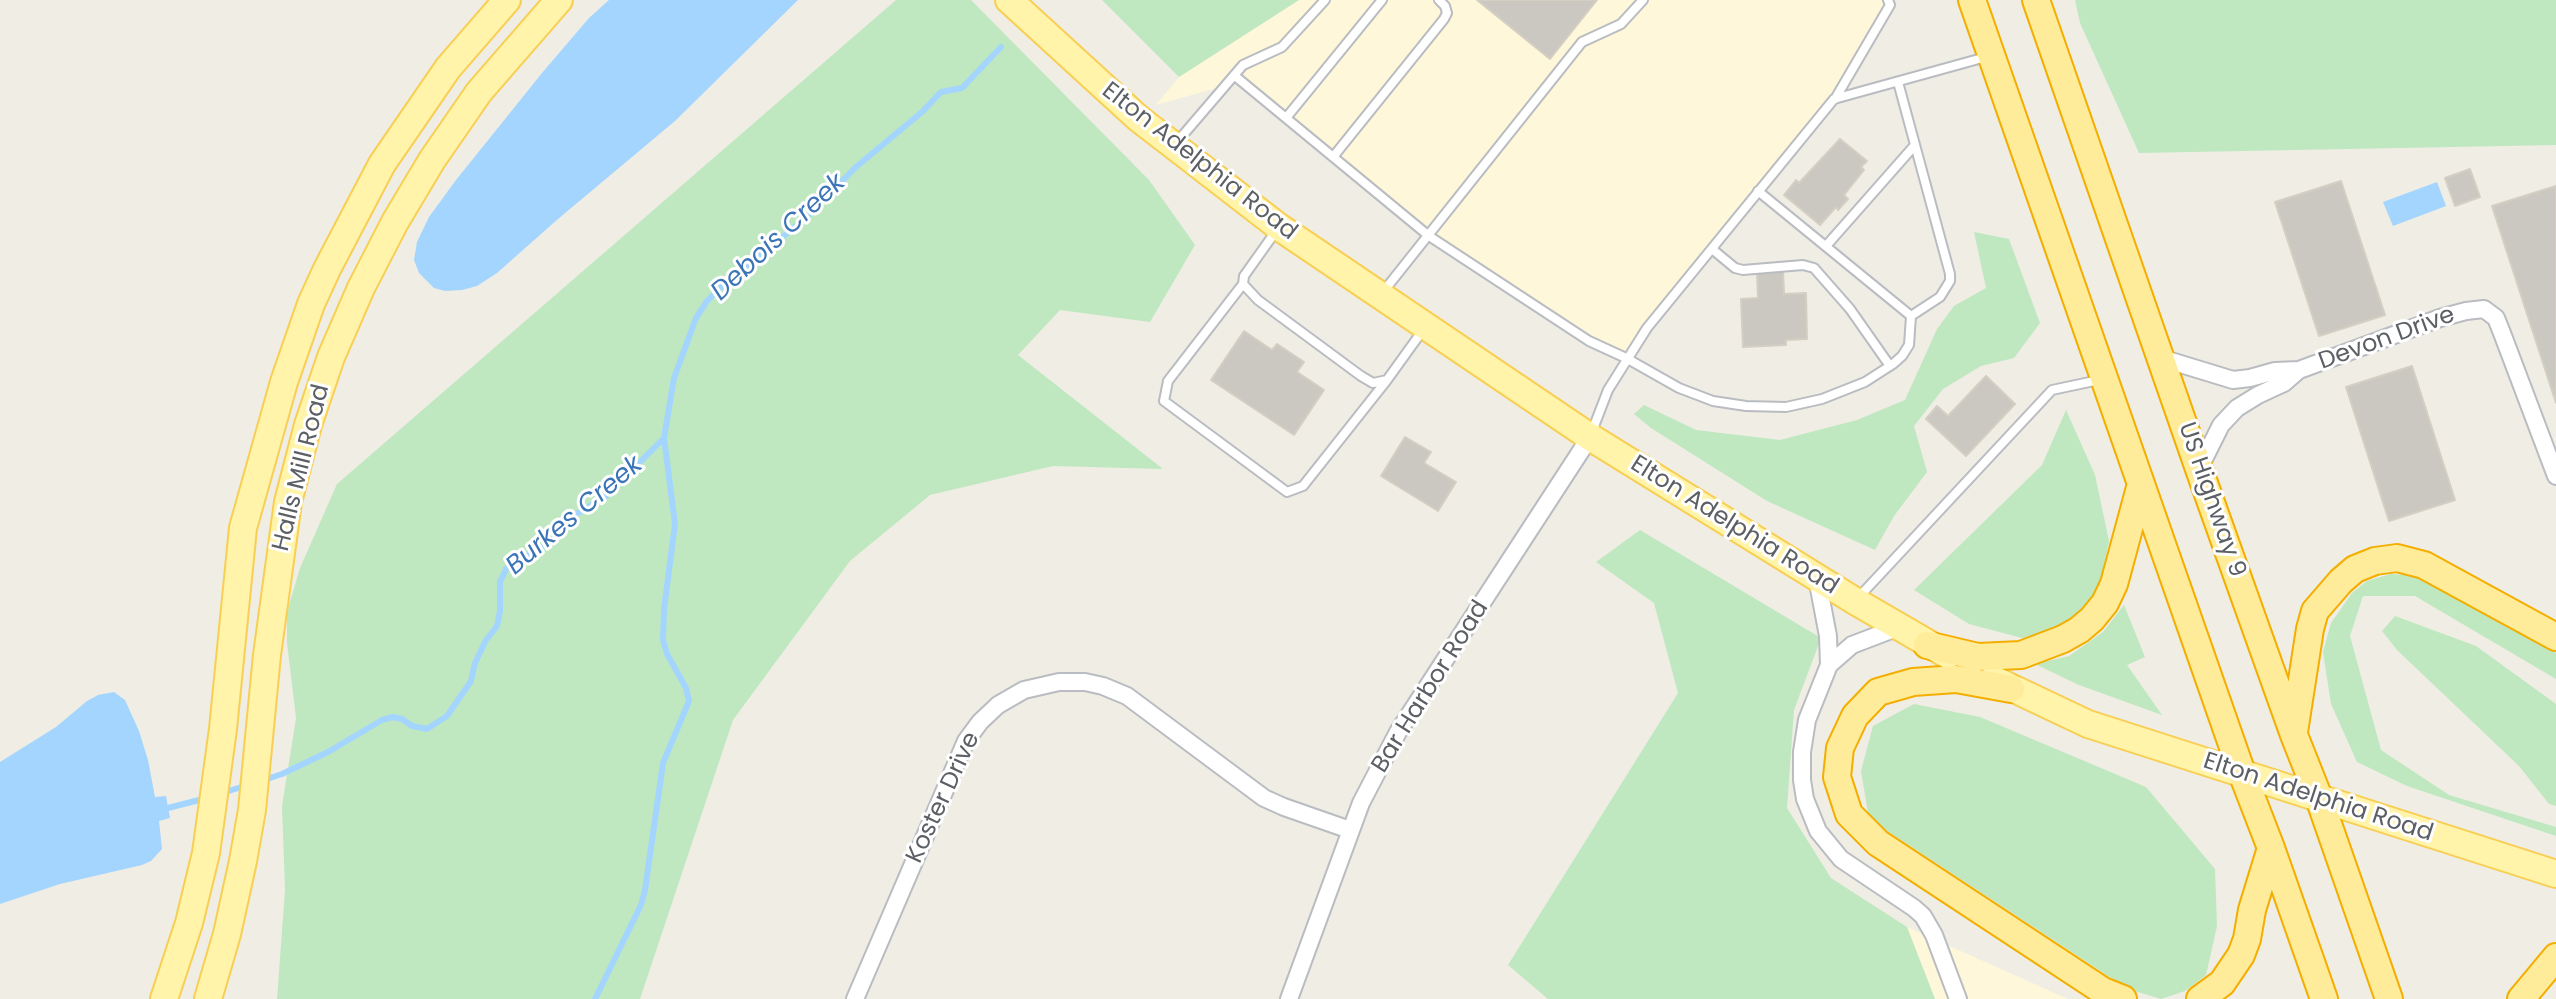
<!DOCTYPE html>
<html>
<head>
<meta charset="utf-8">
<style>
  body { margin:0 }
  canvas { display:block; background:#efede4 }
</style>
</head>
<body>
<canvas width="2556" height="999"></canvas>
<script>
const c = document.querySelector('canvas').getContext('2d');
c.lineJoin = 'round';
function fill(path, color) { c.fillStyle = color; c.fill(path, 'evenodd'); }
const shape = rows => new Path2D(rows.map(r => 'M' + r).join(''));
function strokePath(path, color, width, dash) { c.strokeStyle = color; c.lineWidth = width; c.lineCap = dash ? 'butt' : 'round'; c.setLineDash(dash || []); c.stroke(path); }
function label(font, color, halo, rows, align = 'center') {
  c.font = font + ' Poppins,sans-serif'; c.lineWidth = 6; c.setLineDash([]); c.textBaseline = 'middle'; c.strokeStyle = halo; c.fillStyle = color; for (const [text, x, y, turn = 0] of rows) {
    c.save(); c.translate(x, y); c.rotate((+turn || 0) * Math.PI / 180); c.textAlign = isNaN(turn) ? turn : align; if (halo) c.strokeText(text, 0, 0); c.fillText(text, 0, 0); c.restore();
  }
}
const commercial = shape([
  [1299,0,1888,0,1834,99,1626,358,1429,236,1242,81,1156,105,1179,77],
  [1907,927,2068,999,1935,999]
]);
const green = shape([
  [896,0,971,0,1149,180,1195,245,1150,322,1060,310,1018,355,1163,469,1053,466,930,495,850,561,733,720,640,999,277,999,285,890,282,806,296,718,287,643,287,612,300,568,337,484],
  [1102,0,1299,0,1179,77],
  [2075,0,2556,0,2556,145,2139,153,2080,23],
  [1974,232,2009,239,2040,323,2014,358,1981,366,1943,389,1914,426,1927,472,1894,516,1875,550,1767,501,1651,428,1634,414,1644,405,1696,430,1780,440,1857,420,1905,400,1937,329,1954,306,1986,288],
  [2066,410,2095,475,2109,541,2097,597,2063,628,2022,638,1969,624,1914,590,2042,465],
  [1640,530,1821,638,1794,710,1787,808,1831,878,1907,927,1935,999,1548,999,1508,965,1678,693,1654,603,1596,562],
  [2391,574,2418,576,2442,586,2556,653,2556,679,2415,596,2363,596,2350,636,2381,750,2449,795,2556,827,2556,836,2407,786,2357,762,2331,704,2323,652,2331,623,2352,593,2367,581],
  [2124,605,2145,657,2127,665,2162,715,2079,685,2035,664,2069,656,2103,632],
  [2395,616,2476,646,2556,704,2556,806,2549,804,2519,766,2397,650,2382,631],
  [1914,704,1980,717,2146,787,2215,869,2217,926,2206,975,2185,991,2161,999,2128,989,1869,819,1861,771,1873,726]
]);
const water = shape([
  [609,0,798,0,675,121,558,219,497,273,477,286,462,290,445,291,434,288,419,273,414,260,417,242,429,217,456,180,542,73,589,18],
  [2437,182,2446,206,2393,226,2383,202],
  [114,692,125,700,139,731,148,760,155,797,166,796,170,818,159,821,162,849,151,861,142,865,60,884,0,904,0,762,56,727,87,701,98,695]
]);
const stream = shape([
  [264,780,282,774,328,752,382,720,393,717,402,719,412,726,427,729,447,716,471,681,475,663,486,640,497,626,500,611,500,582,506,569,523,557,552,542,573,516,606,496,664,438],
  [222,793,245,786],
  [168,808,207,798],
  [595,999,641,905,645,890,663,763,689,701,686,688,667,654,663,640,664,609,675,524,664,438,674,378,696,318,707,301,722,286,801,222,856,167,922,112,941,92,962,88,1001,47]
]);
const building = shape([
  [1477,0,1597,0,1550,59,1477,0],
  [1840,139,1867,161,1861,167,1864,170,1844,195,1848,199,1838,210,1836,207,1820,225,1784,195,1796,180,1799,183,1840,139],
  [2470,169,2480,197,2455,206,2445,178,2470,169],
  [2341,181,2385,315,2319,336,2275,202,2341,181],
  [2556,186,2556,403,2492,206,2556,186],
  [1783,270,1784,294,1806,293,1807,339,1786,340,1786,345,1743,347,1741,299,1758,298,1757,271,1783,270],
  [1244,331,1272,350,1277,344,1304,362,1297,372,1324,390,1294,435,1211,380,1244,331],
  [2412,366,2455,500,2389,521,2346,387,2412,366],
  [1986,376,2015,404,1966,456,1926,419,1937,406,1948,416,1986,376],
  [1405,437,1431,452,1424,463,1456,482,1438,511,1381,476,1405,437]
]);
const service = shape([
  [1235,76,1429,236,1589,341,1626,358,1679,388,1713,401,1746,406,1786,407,1822,399,1865,382,1893,364,1902,356,1909,345,1911,316,1940,297,1950,281,1950,274,1898,82],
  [1835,99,1890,5,1888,0],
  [1286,118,1382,0],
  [1177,142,1243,65,1282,47,1325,0],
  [1333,157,1444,19,1447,13,1445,6,1439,0],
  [1758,191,1911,316],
  [1276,231,1244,276,1243,284,1258,300,1361,376,1373,383,1387,380,1423,330],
  [1826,246,1915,145],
  [1712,249,1735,268,1743,270,1803,265,1814,268,1850,309,1890,366],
  [1243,284,1168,381,1164,401,1287,492,1303,486,1387,380],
  [1383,292,1582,42,1621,24,1643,0],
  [1591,434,1608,390,1647,328,1834,99,1986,57],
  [1857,599,2052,390,2099,380]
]);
const minor = shape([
  [2161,358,2233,380,2250,378,2275,371,2299,370],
  [2199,469,2221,425,2237,408,2258,395,2284,383,2299,370,2440,318,2466,311,2484,309,2496,318,2502,333,2556,476],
  [1817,578,1828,636,1829,665,1807,720,1802,752,1802,780,1805,799,1818,831,1841,859,1914,908,1923,916,1934,935,1958,999],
  [1829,665,1852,645,1899,627],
  [855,999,966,741,980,722,998,705,1024,690,1059,682,1085,682,1103,686,1127,696,1264,798,1284,807,1350,830],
  [1289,999,1361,803,1398,732,1590,437]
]);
const primary = shape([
  [1009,0,1138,118,1279,227,1590,437,1855,601,1948,655],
  [1993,679,2088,724,2556,874],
  [164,999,189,923,206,853,223,729,243,528,284,382,311,304,327,269,382,164,448,68,507,0],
  [208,999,227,934,243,861,252,810,267,655,288,502,308,425,331,357,361,288,395,222,432,160,479,92,559,0]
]);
const trunk = shape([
  [1972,0,2242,773,2271,848,2324,999],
  [2036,0,2199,469,2294,735,2319,798,2389,999],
  [1927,645,1978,657,2021,655,2063,639,2079,630,2092,619,2105,603,2114,584,2141,484],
  [2011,689,1956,679,1913,682,1878,692,1855,716,1840,748,1837,777,1849,814,1878,843,2103,991,2123,999],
  [2294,732,2310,629,2315,611,2341,581,2355,569,2375,561,2397,558,2424,565,2556,637],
  [2200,999,2222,983,2241,955,2247,939,2252,910,2271,848],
  [2521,999,2556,957]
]);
const streetNames = [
  ["Elton Adelphia Road",1199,162,38],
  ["Devon Drive",2387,339,-20],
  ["Halls Mill Road",302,468,-76],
  ["US Highway 9",2211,500,71],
  ["Elton Adelphia Road",1734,526,32],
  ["Bar Harbor Road",1431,687,-58],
  ["Koster Drive",944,798,-65],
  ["Elton Adelphia Road",2318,798,18]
];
const waterNames = [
  ["Debois Creek",779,238,-43],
  ["Burkes Creek",575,516,-40]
];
fill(commercial, '#fff7d9');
fill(green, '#bfe8c0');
fill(water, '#a4d5ff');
strokePath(stream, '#a4d5ff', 6);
fill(building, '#cac8c1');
strokePath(building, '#d4cfc2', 2);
strokePath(service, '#b9bcc1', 12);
strokePath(minor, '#b9bcc1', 20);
strokePath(primary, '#f8cf54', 30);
strokePath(trunk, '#f3ae00', 30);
strokePath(service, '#fff', 8);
strokePath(minor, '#fff', 16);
strokePath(primary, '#fff4a9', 26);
strokePath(trunk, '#ffec9a', 26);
label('24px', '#5c6065', '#fff', streetNames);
label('italic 26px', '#3b74b7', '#fff', waterNames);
</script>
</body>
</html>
